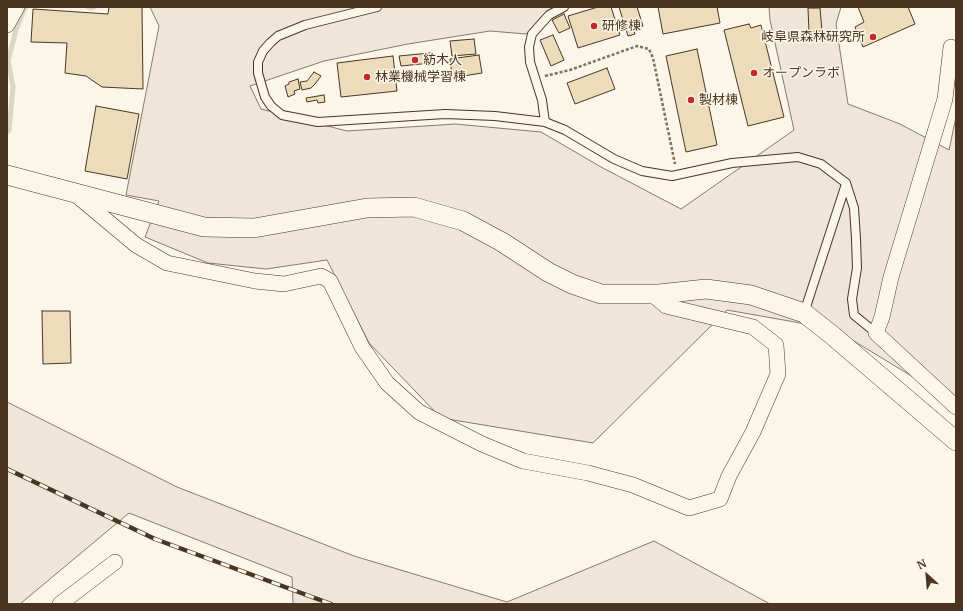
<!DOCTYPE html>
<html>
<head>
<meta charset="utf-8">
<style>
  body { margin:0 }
  #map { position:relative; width:963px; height:611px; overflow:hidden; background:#fbf6e9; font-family:Merriweather,serif }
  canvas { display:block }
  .frame { position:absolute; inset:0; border:8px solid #4a3520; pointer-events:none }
  .north { position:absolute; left:907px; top:555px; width:40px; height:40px; -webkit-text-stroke:3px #fbf6e9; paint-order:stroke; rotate:334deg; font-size:11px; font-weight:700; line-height:16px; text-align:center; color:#4a3520 }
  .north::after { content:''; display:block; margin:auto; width:14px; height:18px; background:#4a3520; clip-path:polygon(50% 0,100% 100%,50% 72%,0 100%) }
</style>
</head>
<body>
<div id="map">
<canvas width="963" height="611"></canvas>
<div class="frame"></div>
<div class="north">N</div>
</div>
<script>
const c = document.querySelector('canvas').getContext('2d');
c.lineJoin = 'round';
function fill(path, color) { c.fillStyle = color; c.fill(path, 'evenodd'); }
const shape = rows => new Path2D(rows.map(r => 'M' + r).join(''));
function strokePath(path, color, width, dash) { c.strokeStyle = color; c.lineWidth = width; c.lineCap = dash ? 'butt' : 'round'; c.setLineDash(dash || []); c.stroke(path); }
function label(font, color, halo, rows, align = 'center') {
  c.font = font + ' Merriweather,"Noto Sans JP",serif'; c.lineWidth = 3; c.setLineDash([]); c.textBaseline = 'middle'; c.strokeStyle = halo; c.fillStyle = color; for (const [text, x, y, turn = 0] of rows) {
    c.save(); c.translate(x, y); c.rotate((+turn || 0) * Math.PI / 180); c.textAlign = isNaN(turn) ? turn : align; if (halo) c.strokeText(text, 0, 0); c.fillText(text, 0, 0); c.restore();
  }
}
const green = shape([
  [150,7,566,7,526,34,490,31,408,44,324,61,250,86,261,109,347,131,455,124,541,132,601,167,681,209,794,130,770,20,769,7,841,7,836,24,848,104,900,124,949,150,956,117,956,403,834,329,727,310,593,443,441,418,369,343,327,260,266,269,208,263,145,237,159,201,126,195,159,26,150,7],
  [7,402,177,487,354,556,507,602,654,541,770,604,293,604,292,577,129,513,20,604,7,604,7,402]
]);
const stream = shape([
  [88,7,92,8,94,7],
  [7,132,9,130,13,87,8,61,16,30,23,12,26,7]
]);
const building = shape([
  [109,7,142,7,143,89,102,87,86,76,65,73,67,43,31,42,33,9,108,14,109,7],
  [598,7,611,7,620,35,578,48,568,16,598,7],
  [619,7,637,7,643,26,633,28,635,34,628,36,619,7],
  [658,7,717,7,720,23,663,34,658,7],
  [858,7,908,7,915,24,863,47,855,27,864,22,858,7],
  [808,8,820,8,822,31,809,32,808,8],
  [564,14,570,28,559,33,552,20,564,14],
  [749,24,751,28,761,25,784,117,748,126,724,30,749,24],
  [553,35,564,60,551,66,540,40,553,35],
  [474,39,476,54,452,56,450,41,474,39],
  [697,49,717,145,686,152,666,56,697,49],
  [430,53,431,63,401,66,399,56,430,53],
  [479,55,482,73,457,77,457,74,452,75,450,59,479,55],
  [393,56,397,91,341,97,337,63,393,56],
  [607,68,615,89,575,104,567,83,607,68],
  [314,72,321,76,315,84,311,88,302,90,300,82,307,81,314,72],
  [298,79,300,89,294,91,295,94,288,97,285,86,289,84,289,82,298,79],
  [324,95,325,102,318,103,317,100,307,102,306,98,324,95],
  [96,106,139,114,127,179,85,171,96,106],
  [42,311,70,311,71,363,43,364,42,311]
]);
const path = shape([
  [545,76,570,70,637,46,649,49,653,58,675,164]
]);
const service = shape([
  [377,7,305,25,278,36,270,43,263,51,258,62,258,73,265,97,271,106,282,115,318,122,445,114,495,116,545,122,565,130,614,159,642,171,672,176,732,163,798,157,821,164,846,183,854,208,856,239,857,268,852,299,854,315,876,333],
  [545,122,542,100,530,62,529,47,532,34,549,15,564,7],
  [804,313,846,184]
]);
const minor = shape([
  [7,25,17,7],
  [951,47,945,99,891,277,882,317,876,333,956,407],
  [75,194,136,245,167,263,255,281,284,284,321,276,330,281,362,347,387,383,419,412,482,444,523,461,588,473,633,485,689,508,720,499,729,476,753,432,778,374,776,345,753,327,666,306,652,294],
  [60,604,115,562]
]);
const tertiary = shape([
  [7,175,204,227,254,228,367,208,414,207,463,221,502,242,548,272,572,284,601,294,659,294,706,289,751,295,804,313,832,335,956,441]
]);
const rail = shape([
  [7,469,155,539,331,604]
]);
const markers = [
  [594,26,4,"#c62828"],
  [873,37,4,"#c62828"],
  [415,60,4,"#c62828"],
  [754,73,4,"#c62828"],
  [367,77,4,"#c62828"],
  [691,100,4,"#c62828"]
];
const poiNames = [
  ["研修棟",602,26],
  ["岐阜県森林研究所",865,37,"right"],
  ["紡木人",423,60],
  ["オープンラボ",762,73],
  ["林業機械学習棟",375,77],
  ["製材棟",699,100]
];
fill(green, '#ede6d9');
strokePath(green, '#887966', 1);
strokePath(stream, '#dcd4c6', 5);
fill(building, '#ecdcbc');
strokePath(building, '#4a3520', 1);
strokePath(service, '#4a3520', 10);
strokePath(minor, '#4a3520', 16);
strokePath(tertiary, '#4a3520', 20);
strokePath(path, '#7f6f5c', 2.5, [3, 2]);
strokePath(service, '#fbf6e9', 8);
strokePath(minor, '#fbf6e9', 15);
strokePath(tertiary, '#fbf6e9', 19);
strokePath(rail, '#4a3520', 4.5);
strokePath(rail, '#fbf6e9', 3, [9]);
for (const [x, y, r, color] of markers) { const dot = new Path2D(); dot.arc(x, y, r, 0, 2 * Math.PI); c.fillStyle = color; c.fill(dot); strokePath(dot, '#fbf6e9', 1.5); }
label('13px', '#4a3520', '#fbf6e9', poiNames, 'left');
</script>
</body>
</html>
